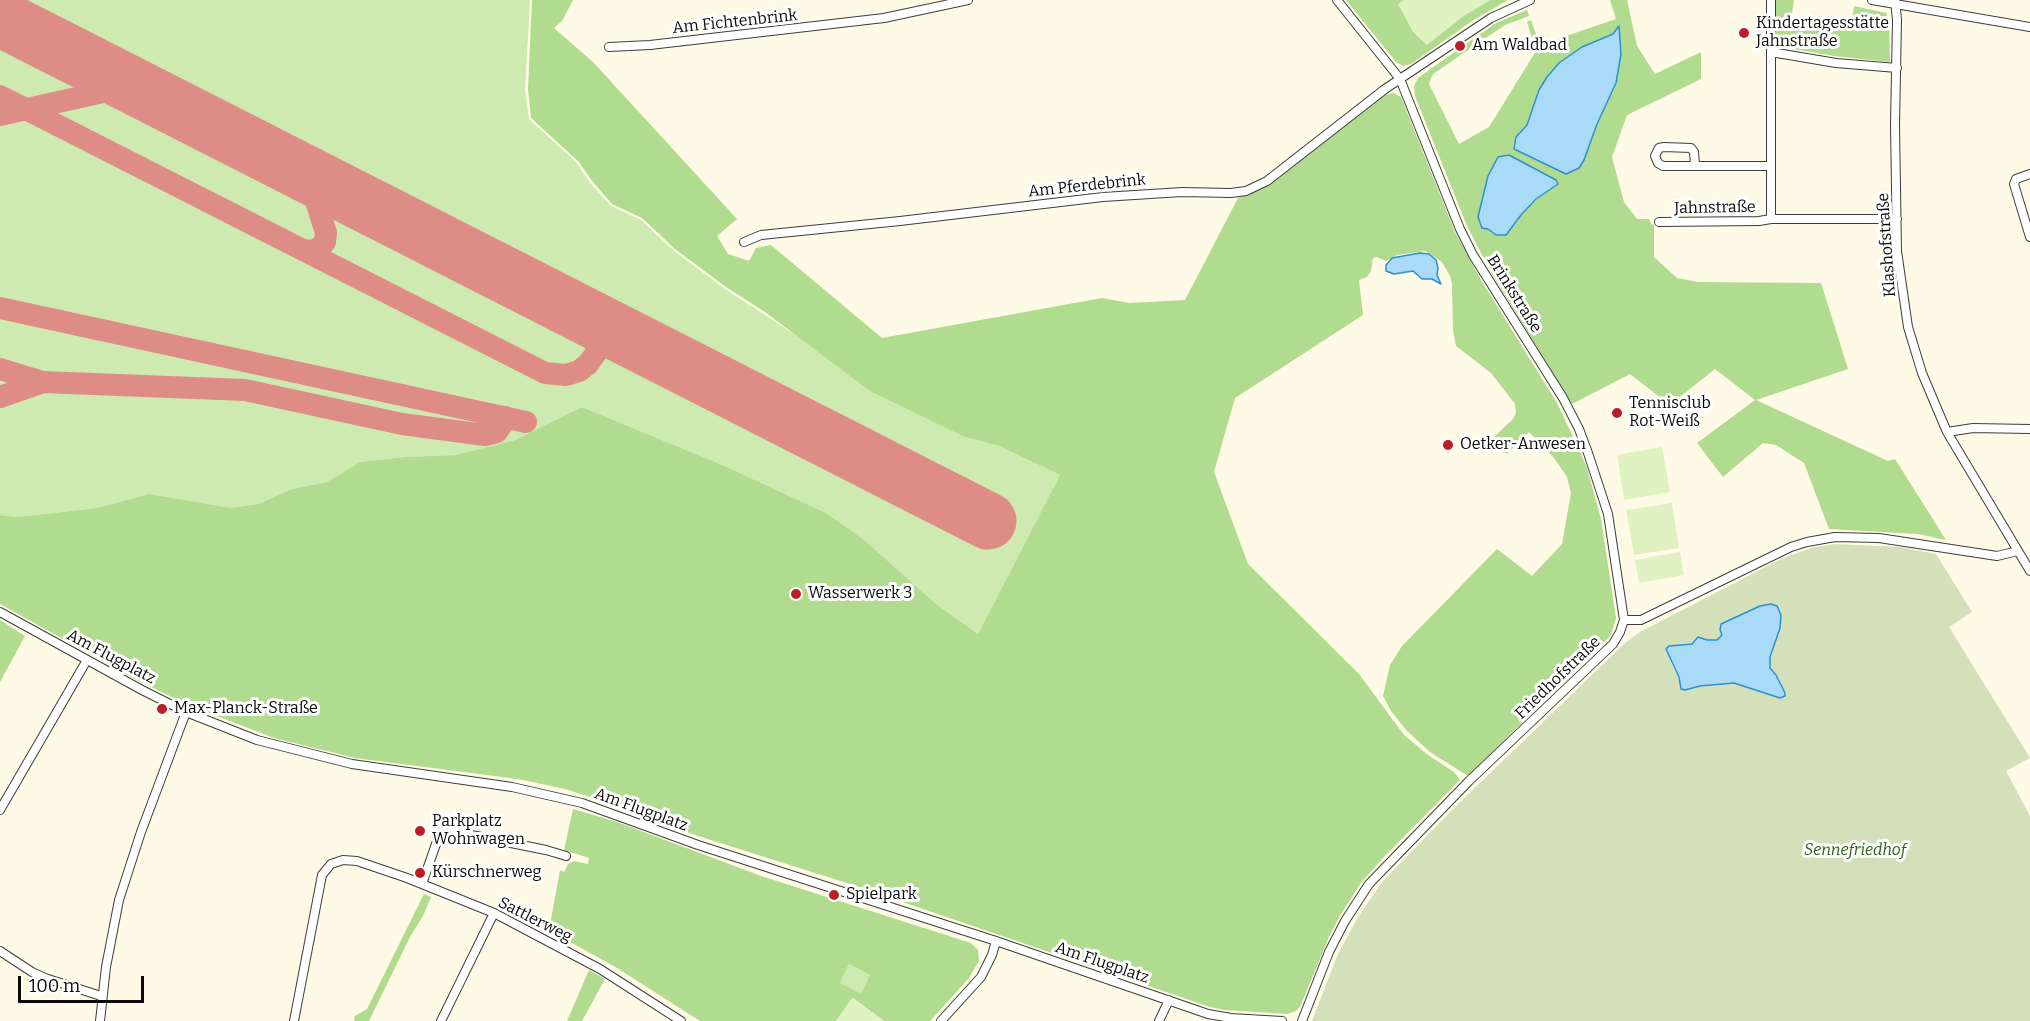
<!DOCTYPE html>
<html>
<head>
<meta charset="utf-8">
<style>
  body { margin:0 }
  #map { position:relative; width:2030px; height:1021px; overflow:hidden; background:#fffae6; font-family:Bitter,serif }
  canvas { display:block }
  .scale { position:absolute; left:18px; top:976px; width:126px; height:27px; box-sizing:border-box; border:3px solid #0a0a0a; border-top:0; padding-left:8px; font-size:18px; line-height:21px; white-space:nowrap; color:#0a0a0a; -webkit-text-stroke:4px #fff; paint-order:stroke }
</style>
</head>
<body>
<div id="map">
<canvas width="2030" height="1021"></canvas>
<div class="scale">100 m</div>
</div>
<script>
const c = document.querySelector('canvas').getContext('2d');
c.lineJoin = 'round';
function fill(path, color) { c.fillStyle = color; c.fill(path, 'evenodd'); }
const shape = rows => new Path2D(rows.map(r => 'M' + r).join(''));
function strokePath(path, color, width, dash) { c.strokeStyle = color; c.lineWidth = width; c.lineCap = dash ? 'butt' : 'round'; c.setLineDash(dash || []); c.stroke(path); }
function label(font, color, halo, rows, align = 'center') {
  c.font = font + ' Bitter,serif'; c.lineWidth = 6; c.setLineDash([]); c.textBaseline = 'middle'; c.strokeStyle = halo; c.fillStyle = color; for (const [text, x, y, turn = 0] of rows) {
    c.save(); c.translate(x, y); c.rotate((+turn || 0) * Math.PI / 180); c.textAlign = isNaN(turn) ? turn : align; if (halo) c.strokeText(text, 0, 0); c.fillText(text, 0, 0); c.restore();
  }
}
const green = shape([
  [0,0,530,0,525,90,529,119,576,162,590,183,611,206,641,220,674,251,725,289,806,342,965,437,999,446,1060,475,978,634,936,604,863,539,826,513,727,467,582,407,515,440,456,455,404,457,360,462,327,482,292,489,258,504,231,508,149,494,97,508,17,517,0,515],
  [849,964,870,975,861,993,840,983]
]);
const forest = shape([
  [532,0,573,0,562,21,554,28,593,62,737,219,717,236,728,254,749,261,756,248,771,245,882,338,1102,298,1129,303,1185,300,1238,198,1272,183,1385,95,1393,93,1401,97,1455,232,1481,280,1557,403,1577,445,1587,468,1601,519,1616,618,1611,635,1605,641,1468,776,1430,752,1407,731,1391,711,1383,696,1390,665,1402,646,1497,549,1532,576,1562,544,1571,493,1567,477,1554,458,1529,432,1507,454,1491,440,1513,419,1516,413,1515,404,1491,373,1456,346,1453,331,1452,284,1450,276,1442,262,1425,251,1397,255,1386,261,1377,257,1373,258,1371,271,1367,277,1359,280,1363,315,1235,398,1214,472,1248,564,1359,674,1404,735,1428,755,1454,772,1460,780,1382,859,1361,883,1341,914,1329,937,1300,1007,1296,1011,1287,1014,1225,1010,1210,1007,850,884,698,836,603,801,565,789,518,779,355,758,274,738,186,704,135,679,0,604,0,515,17,517,97,508,149,494,231,508,258,504,292,489,327,482,360,462,404,457,456,455,515,440,582,407,727,467,826,513,863,539,936,604,978,634,1060,475,999,446,965,437,870,391,765,312,726,287,675,249,642,218,612,204,592,181,579,162,531,118,528,89],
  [1346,0,1405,0,1398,4,1465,15,1490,0,1508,0,1475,19,1411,64,1403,66,1396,62],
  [1610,0,1627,0,1637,46,1655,74,1701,52,1701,79,1627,115,1612,157,1624,202,1637,219,1649,219,1651,224,1654,225,1654,257,1677,278,1698,282,1821,283,1848,369,1756,400,1888,461,1895,459,1946,540,1918,534,1829,529,1804,463,1776,445,1763,443,1723,477,1697,443,1755,400,1715,369,1670,405,1630,374,1572,404,1492,274,1467,226,1415,96,1414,86,1418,78,1422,75,1496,23,1527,10,1529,16,1505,25,1433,74,1429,84,1459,144,1489,127,1536,51,1527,22,1531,20,1540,45,1616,19],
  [1619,27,1621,54,1616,83,1597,124,1584,160,1566,174,1515,149,1516,137,1527,125,1539,90,1547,77,1559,63,1582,47,1613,34],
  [1543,175,1556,180,1521,215,1514,226,1493,234,1488,228],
  [1776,0,1794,0,1791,20,1851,29,1854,6,1886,13,1889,21,1890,62,1834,56,1776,46],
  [0,620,25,636,0,682],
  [573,809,617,822,761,876,971,943,978,950,979,961,969,978,930,1021,884,1021,853,998,836,1021,700,1021,617,968,549,930,560,870,564,872,568,864,574,861,588,864,589,858,564,850],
  [849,964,870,975,861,993,840,983],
  [424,894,431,897,423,916,410,937,369,1021,354,1021,355,1016,367,1009],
  [589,970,605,979,582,1021,567,1021]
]);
const cemetery = shape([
  [1835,544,1900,547,1936,554,1972,612,1949,627,2030,758,2006,771,2030,816,2030,1021,1312,1021,1338,954,1358,917,1382,882,1454,808,1625,643,1640,632,1781,559,1811,548],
  [1722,635,1774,645,1770,657,1770,668,1776,675,1785,693,1780,698,1734,683,1700,686,1685,690,1671,663,1669,646,1717,640]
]);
const pitch = shape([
  [1405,0,1490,0,1465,15,1427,45,1413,32,1398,4],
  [1662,447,1670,492,1624,500,1617,455],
  [1672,503,1679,548,1634,555,1626,510],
  [1680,552,1684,575,1639,583,1635,560],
  [852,998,880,1018,884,1021,836,1021]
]);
const water = shape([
  [1619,26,1621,54,1616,83,1597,124,1584,160,1579,168,1566,174,1514,149,1516,137,1527,125,1539,90,1547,77,1559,63,1582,47,1613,34,1619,26],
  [1509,155,1556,180,1558,184,1536,199,1521,215,1506,235,1496,235,1488,229,1482,228,1478,217,1488,176,1498,157,1509,155],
  [1420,253,1429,254,1436,260,1438,268,1437,275,1441,284,1432,279,1422,279,1413,271,1394,274,1386,271,1386,265,1392,258,1420,253],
  [1771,604,1777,606,1781,615,1780,628,1770,657,1770,668,1776,675,1785,693,1785,696,1780,698,1734,683,1700,686,1685,690,1681,689,1679,677,1666,649,1669,646,1692,644,1698,637,1707,640,1717,640,1722,635,1720,630,1721,624,1760,606,1771,604]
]);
const taxiway = shape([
  [82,60,93,68,97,78,92,91,84,96],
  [0,96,545,373,566,375,579,371,588,364,598,350,602,340,601,330,593,321],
  [0,115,121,88,133,89,147,93],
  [291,166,303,176,312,188,326,233,325,242,320,247,313,251,303,250],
  [0,308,526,422],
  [0,369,43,382,245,390,402,424,485,435,497,432,503,423,505,417],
  [0,397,43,382]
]);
const runway = shape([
  [0,18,988,521]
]);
const street = shape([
  [1771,0,1771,219,1897,219],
  [1872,0,2030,27],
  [1895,0,1897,20,1895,125,1897,251,1908,327,1922,373,1947,432,2030,571],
  [609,47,650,45,884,18,968,0],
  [1771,52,1836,63,1897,68],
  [1695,165,1694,152,1691,148,1664,147,1659,148,1655,156,1658,163,1663,166,1771,166],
  [2030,174,2016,179,2014,184,2030,237],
  [1659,222,1759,221,1771,219],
  [744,242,761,235,900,221,1103,197,1182,192,1231,193,1246,191,1267,181,1385,89,1491,18,1530,0],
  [1947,432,1973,428,2030,429],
  [0,612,142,690,186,712,257,740,352,764,512,787,582,803,698,845,996,941,1208,1014,1231,1018,1282,1021],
  [1624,620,1641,620,1791,547,1807,542,1835,537,1879,538,1997,556,2018,551],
  [0,810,87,660],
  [422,884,436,844,449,833,461,833,546,850,566,856],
  [0,951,32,972,45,978,101,996],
  [100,1021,106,967,119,900,141,832,186,712],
  [294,1021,322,875,331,864,343,860,357,861,407,878,494,913,600,969,681,1021],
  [441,1021,494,913],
  [941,1021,981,977,992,955,996,941],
  [1159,1021,1169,1000],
  [1302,1021,1329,952,1345,921,1369,884,1469,781,1613,644,1620,632,1624,620,1608,514,1588,453,1579,429,1563,398,1473,255,1460,229,1400,79,1337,0]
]);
const markers = [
  [1744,33,6,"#bd1e25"],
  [1460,46,6,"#bd1e25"],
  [1617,413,6,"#bd1e25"],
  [1448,445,6,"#bd1e25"],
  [796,594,6,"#bd1e25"],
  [162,709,6,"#bd1e25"],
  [420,831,6,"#bd1e25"],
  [420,873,6,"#bd1e25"],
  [834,895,6,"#bd1e25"]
];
const streetNames = [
  ["Am Fichtenbrink",735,22,-6],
  ["Am Pferdebrink",1087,186,-6],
  ["Jahnstraße",1715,208,-1],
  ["Klashofstraße",1887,245,-94],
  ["Brinkstraße",1514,294,58],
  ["Am Flugplatz",111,657,28],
  ["Friedhofstraße",1558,678,-44],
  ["Am Flugplatz",641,810,20],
  ["Sattlerweg",535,920,27],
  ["Am Flugplatz",1102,963,19]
];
const poiNames = [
  ["Kindertagesstätte",1756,24],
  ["Jahnstraße",1756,42],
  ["Am Waldbad",1472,46],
  ["Tennisclub",1629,404],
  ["Rot-Weiß",1629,422],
  ["Oetker-Anwesen",1460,445],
  ["Wasserwerk 3",808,594],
  ["Max-Planck-Straße",174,709],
  ["Parkplatz",432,822],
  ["Wohnwagen",432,840],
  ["Kürschnerweg",432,873],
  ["Spielpark",846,895]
];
const parkNames = [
  ["Sennefriedhof",1855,851]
];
fill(green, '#ceeab0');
fill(forest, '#b1db8e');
fill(cemetery, '#d3e0b9');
fill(pitch, '#e0f1c2');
fill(water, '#a9daf8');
strokePath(water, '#2d90d2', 1.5);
strokePath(taxiway, '#de8c86', 22);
strokePath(runway, '#de8c86', 57);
strokePath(street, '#3d3d3d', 10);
strokePath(street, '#fff', 8);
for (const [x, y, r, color] of markers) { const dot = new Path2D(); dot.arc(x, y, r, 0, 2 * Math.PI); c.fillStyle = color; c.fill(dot); strokePath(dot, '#fff', 2); }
label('16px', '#0a0a0a', '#fff', streetNames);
label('16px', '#0a0a0a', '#fff', poiNames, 'left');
label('italic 16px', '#286219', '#fff', parkNames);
</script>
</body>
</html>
